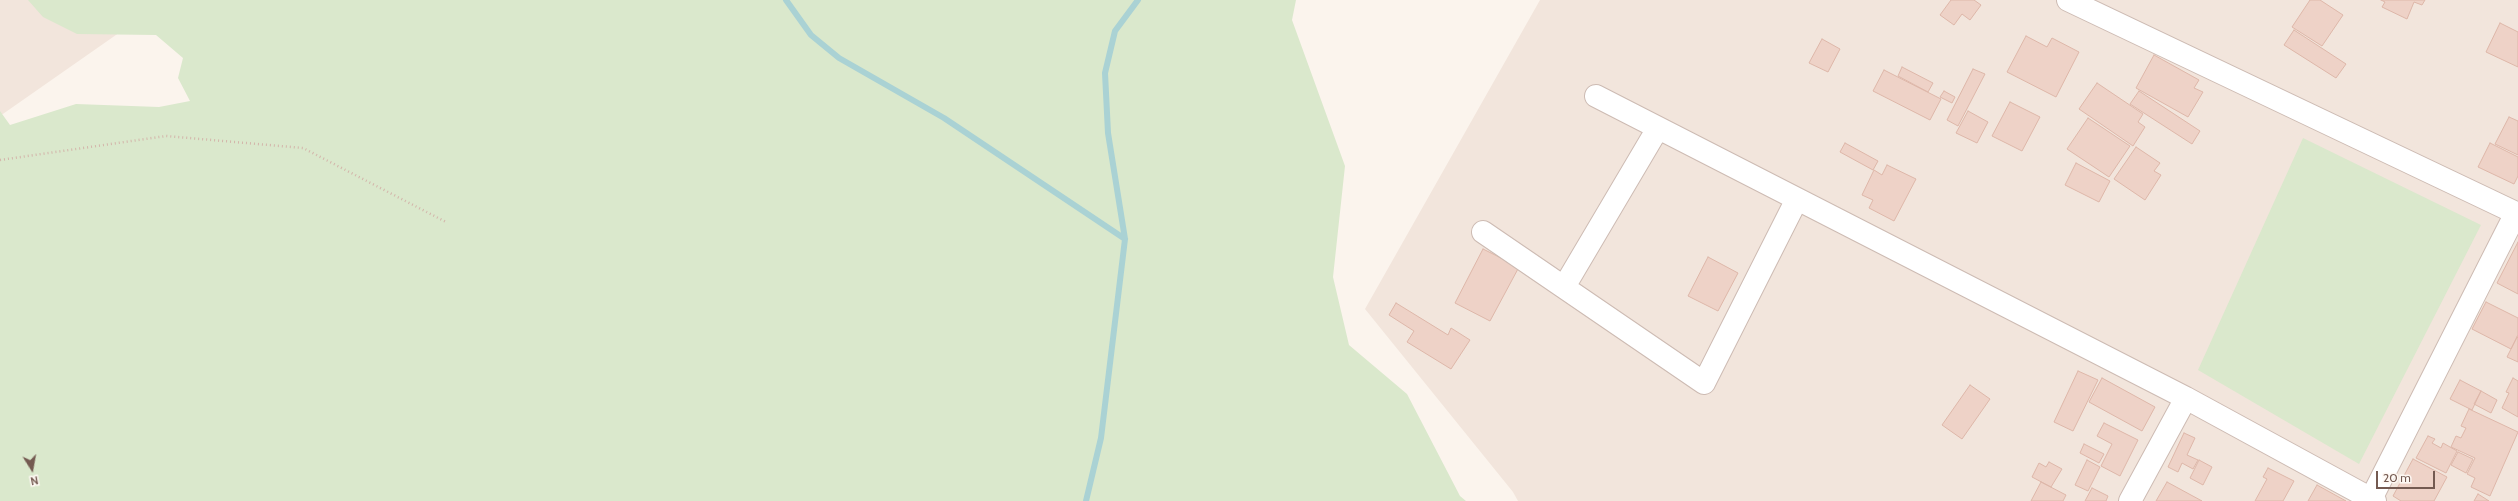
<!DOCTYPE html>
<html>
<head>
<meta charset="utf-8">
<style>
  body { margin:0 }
  #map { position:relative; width:2518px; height:501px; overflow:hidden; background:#fbf4ed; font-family:Cabin,sans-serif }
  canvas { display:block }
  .north { position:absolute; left:12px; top:449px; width:40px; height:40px; -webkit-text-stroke:3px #fef8f3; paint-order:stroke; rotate:169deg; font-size:11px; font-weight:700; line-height:16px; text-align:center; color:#745a51 }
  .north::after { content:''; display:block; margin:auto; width:14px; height:18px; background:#745a51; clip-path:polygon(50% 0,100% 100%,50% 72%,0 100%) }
  .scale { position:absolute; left:2376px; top:471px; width:59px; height:18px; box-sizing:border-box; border:2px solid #745a51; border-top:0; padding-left:5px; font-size:12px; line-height:14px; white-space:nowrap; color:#745a51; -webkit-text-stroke:3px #fef8f3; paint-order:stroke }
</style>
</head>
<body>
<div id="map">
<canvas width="2518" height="501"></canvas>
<div class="north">N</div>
<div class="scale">20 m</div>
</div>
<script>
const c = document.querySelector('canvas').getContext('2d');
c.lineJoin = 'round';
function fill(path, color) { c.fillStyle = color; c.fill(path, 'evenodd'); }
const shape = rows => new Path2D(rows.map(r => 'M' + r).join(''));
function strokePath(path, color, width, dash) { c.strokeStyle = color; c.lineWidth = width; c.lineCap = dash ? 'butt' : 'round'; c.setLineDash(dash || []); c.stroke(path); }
const residential = shape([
  [0,0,166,0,0,116],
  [1540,0,2518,0,2518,501,1518,501,1513,492,1365,309]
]);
const green = shape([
  [28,0,1296,0,1292,20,1345,166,1333,277,1349,345,1407,394,1460,496,1466,501,0,501,0,111,10,125,76,104,159,107,190,101,178,78,183,58,156,35,77,34,43,17],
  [2303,138,2481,225,2359,464,2198,370]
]);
const stream = shape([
  [786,0,811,35,839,58,944,118,1125,239],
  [1086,501,1101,438,1125,239,1108,133,1105,73,1115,31,1138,0]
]);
const building = shape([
  [1951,0,1974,0,1981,5,1970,20,1962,14,1954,25,1940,15,1951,0],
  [2310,0,2320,0,2343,15,2322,46,2292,27,2310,0],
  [2381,0,2425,0,2422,5,2414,2,2407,19,2382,7,2385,2,2381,0],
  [2500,23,2518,32,2518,67,2486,52,2500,23],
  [2294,30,2346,64,2336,78,2284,45,2294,30],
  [2026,36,2047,47,2052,38,2079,52,2056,97,2007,72,2026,36],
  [1822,39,1840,49,1828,72,1809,63,1822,39],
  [2154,55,2199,80,2194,88,2203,92,2188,117,2136,88,2154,55],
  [1902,67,1933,83,1928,92,1898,76,1902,67],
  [1973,69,1985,74,1958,126,1947,120,1973,69],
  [1884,70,1941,99,1930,120,1873,91,1884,70],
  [2097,83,2143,114,2138,122,2145,127,2133,146,2079,109,2097,83],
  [1944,91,1955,97,1952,103,1940,97,1944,91],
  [2139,91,2200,131,2192,144,2130,104,2139,91],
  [2010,102,2040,117,2022,151,1992,136,2010,102],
  [1968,111,1988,122,1977,143,1956,133,1968,111],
  [2509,117,2518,121,2518,155,2495,144,2509,117],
  [2088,118,2130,146,2109,177,2067,149,2088,118],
  [1845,143,1878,161,1873,170,1840,152,1845,143],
  [2490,143,2518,157,2518,176,2514,184,2478,167,2490,143],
  [2136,147,2160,163,2154,171,2161,175,2145,200,2114,179,2136,147],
  [2076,163,2110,181,2099,202,2065,185,2076,163],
  [1887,165,1916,179,1894,221,1869,208,1873,200,1862,195,1874,170,1882,175,1887,165],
  [2518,242,2518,294,2497,283,2518,242],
  [1483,249,1519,267,1490,321,1455,303,1483,249],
  [1708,257,1738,273,1718,311,1688,296,1708,257],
  [2486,302,2518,318,2518,335,2511,349,2472,329,2486,302],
  [1396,303,1448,335,1451,328,1470,340,1451,369,1407,342,1414,331,1389,315,1396,303],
  [2517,337,2518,338,2518,362,2507,357,2517,337],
  [2078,371,2098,380,2073,431,2054,422,2078,371],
  [2102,378,2155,407,2142,431,2089,402,2102,378],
  [2513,378,2518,381,2518,417,2502,408,2509,393,2506,392,2513,378],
  [2460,380,2481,391,2472,410,2450,399,2460,380],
  [1970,385,1990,399,1962,439,1942,425,1970,385],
  [2481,391,2497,400,2491,413,2474,404,2481,391],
  [2469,409,2518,432,2490,496,2471,487,2475,478,2467,474,2475,458,2451,447,2456,436,2461,438,2466,428,2461,426,2469,409],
  [2104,423,2138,440,2120,476,2101,466,2112,444,2097,436,2104,423],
  [2184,433,2195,438,2187,455,2198,460,2193,469,2182,463,2178,472,2168,467,2184,433],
  [2428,436,2435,439,2432,443,2441,448,2443,443,2457,451,2446,473,2416,458,2428,436],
  [2084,444,2104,454,2099,463,2080,453,2084,444],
  [2458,452,2473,459,2466,473,2451,465,2458,452],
  [2413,459,2447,477,2434,501,2401,501,2393,496,2413,459],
  [2087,460,2100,467,2088,491,2075,485,2087,460],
  [2199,460,2212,467,2203,485,2190,478,2199,460],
  [2049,462,2062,469,2051,487,2032,477,2039,463,2046,467,2049,462],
  [2268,468,2294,481,2283,501,2255,501,2267,479,2263,477,2268,468],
  [2041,482,2066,495,2063,501,2031,501,2041,482],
  [2167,482,2202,501,2156,501,2167,482],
  [2317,485,2346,501,2308,501,2317,485],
  [2092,488,2108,496,2106,501,2085,501,2092,488],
  [2478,494,2489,501,2474,501,2478,494]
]);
const path = shape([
  [0,160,166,136,303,148,446,222]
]);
const minor = shape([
  [2068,0,2516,213],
  [1596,96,2186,398,2375,501],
  [1483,232,1704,383,1797,199],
  [1564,287,1658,128],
  [2130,501,2186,398],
  [2370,501,2516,213,2518,214]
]);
fill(residential, '#f2e5dc');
fill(green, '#dae8cc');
strokePath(stream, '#aad2d4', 6);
fill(building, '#eed2c7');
strokePath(building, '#deb7a9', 1);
strokePath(minor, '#cdbbb3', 24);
strokePath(path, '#d3b5aa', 2.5, [1, 3]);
strokePath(minor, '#fff', 22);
</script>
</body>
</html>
